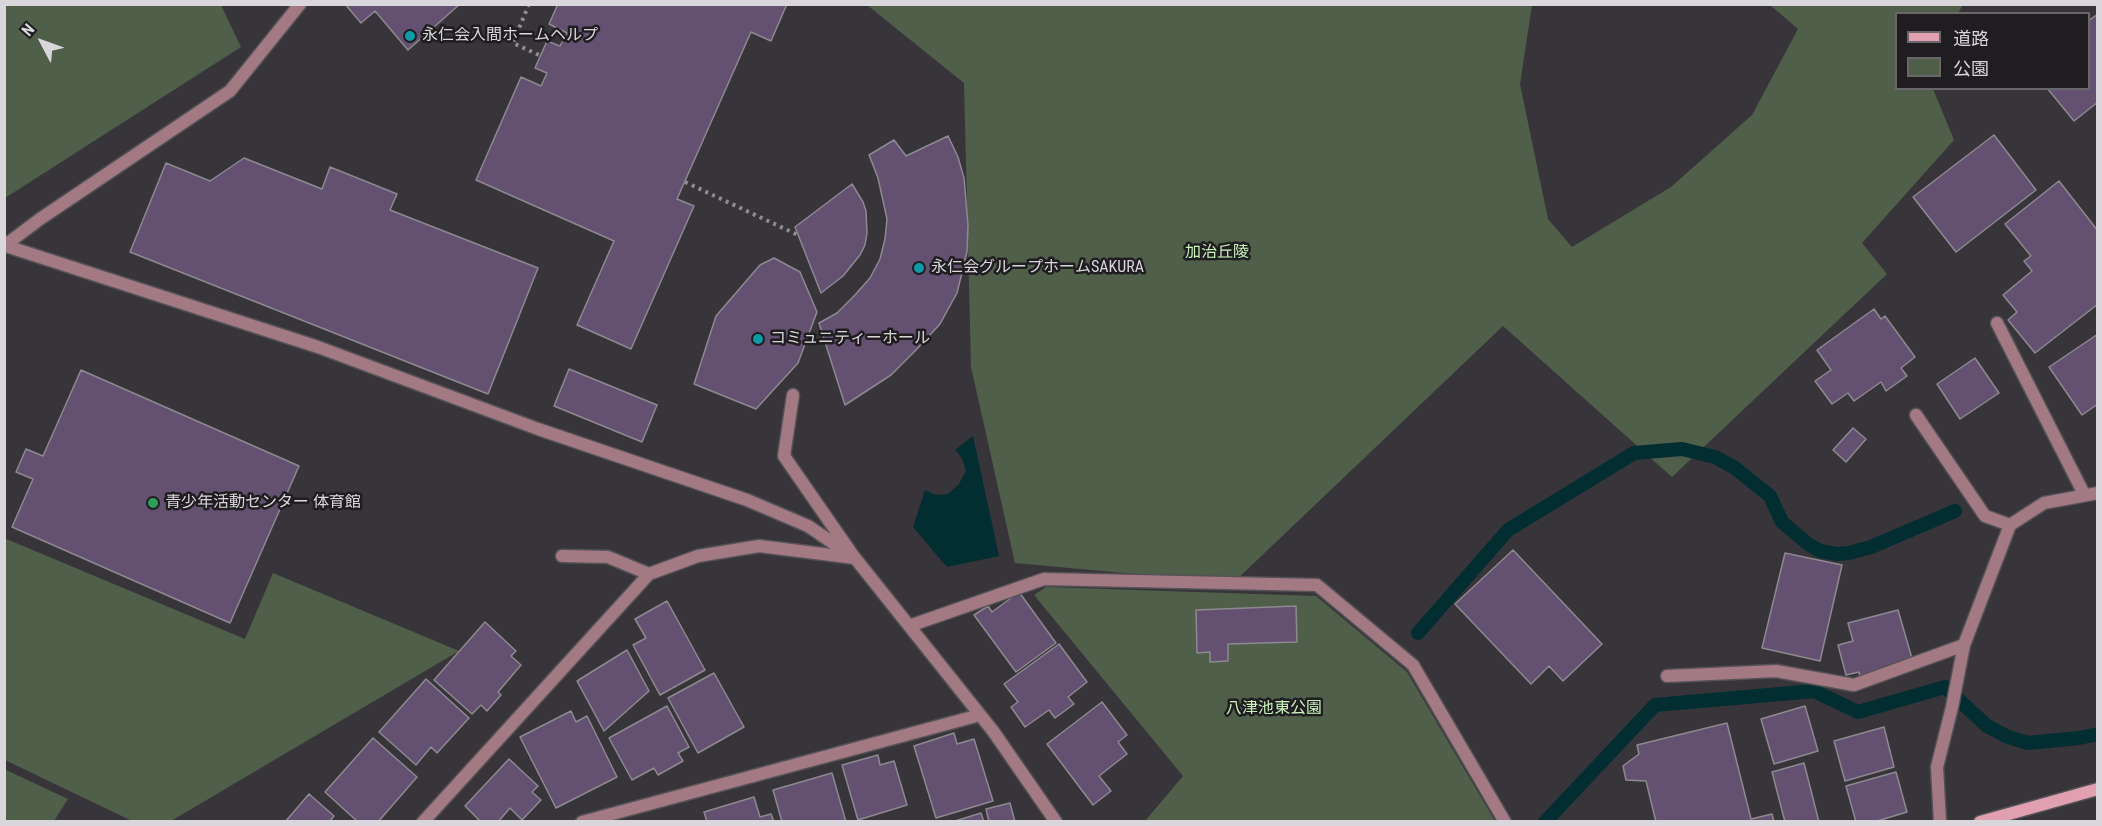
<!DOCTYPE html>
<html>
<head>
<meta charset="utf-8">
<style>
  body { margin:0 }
  #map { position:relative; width:2102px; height:826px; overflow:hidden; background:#38353a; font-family:"Roboto Condensed","Noto Sans JP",sans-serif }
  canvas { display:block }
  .frame { position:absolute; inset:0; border:6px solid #d9d7db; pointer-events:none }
  .legend { position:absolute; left:1895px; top:12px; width:195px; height:78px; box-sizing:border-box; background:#1f1d20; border:2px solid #69676b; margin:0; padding:8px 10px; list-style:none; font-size:18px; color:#d9d7db }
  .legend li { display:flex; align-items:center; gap:12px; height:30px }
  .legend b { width:30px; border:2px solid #69676b }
  .north { position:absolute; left:12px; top:12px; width:60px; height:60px; -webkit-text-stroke:4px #1f1d20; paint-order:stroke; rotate:311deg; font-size:16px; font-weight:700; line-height:24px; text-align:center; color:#d9d7db }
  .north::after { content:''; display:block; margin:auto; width:21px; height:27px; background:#d9d7db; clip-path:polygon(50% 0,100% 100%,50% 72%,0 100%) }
</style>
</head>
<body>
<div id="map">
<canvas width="2102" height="826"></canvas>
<div class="frame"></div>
<ul class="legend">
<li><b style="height:8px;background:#e0a0af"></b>道路</li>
<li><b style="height:16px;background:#4f5f4a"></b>公園</li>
</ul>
<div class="north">N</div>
</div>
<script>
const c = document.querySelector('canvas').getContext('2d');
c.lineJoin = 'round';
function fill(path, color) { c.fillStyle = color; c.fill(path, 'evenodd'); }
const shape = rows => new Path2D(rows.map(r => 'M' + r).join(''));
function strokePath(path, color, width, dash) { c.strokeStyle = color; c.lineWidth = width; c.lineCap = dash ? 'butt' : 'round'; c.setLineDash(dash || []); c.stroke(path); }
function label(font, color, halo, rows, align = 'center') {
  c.font = font + ' "Roboto Condensed","Noto Sans JP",sans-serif'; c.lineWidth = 5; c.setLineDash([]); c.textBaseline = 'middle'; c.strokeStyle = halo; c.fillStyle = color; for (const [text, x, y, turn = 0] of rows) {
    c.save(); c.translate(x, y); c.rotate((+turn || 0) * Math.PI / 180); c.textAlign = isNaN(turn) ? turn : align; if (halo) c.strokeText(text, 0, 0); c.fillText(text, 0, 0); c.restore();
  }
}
const green = shape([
  [5,4,221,5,241,47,5,198],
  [867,5,1532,5,1520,84,1548,219,1572,247,1671,187,1752,115,1798,29,1770,5,1963,5,1958,13,1896,14,1896,88,1933,89,1954,140,1862,243,1887,274,1672,477,1503,326,1233,583,1015,563,971,367,964,83],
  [4,538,245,639,273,573,459,651,171,821,132,821,5,760],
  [1046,587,1316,596,1407,672,1495,821,1145,821,1183,776,1034,595],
  [4,769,68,799,54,821,5,821]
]);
const water = shape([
  [973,436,999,556,947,567,913,527,925,490,936,495,948,494,959,484,966,471,962,458,955,450]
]);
const stream = shape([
  [1418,633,1508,530,1634,453,1682,449,1715,457,1735,468,1770,496,1782,522,1808,544,1820,551,1837,554,1849,553,1871,547,1955,511],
  [1545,822,1655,705,1814,691,1858,712,1945,687,1987,726,2008,737,2028,743,2079,738,2098,734]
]);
const building = shape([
  [345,4,460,4,408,50,375,11,361,23,345,4],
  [558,4,787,4,771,41,751,32,677,199,694,206,631,349,577,325,614,241,476,180,521,77,541,86,547,73,535,68,547,41,560,46,567,33,549,24,558,4],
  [2098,14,2098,102,2074,121,2047,88,2088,88,2088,21,2098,14],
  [1994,135,2036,190,1956,252,1913,197,1994,135],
  [948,136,958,157,964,178,968,225,967,252,957,293,940,324,916,350,891,375,845,405,819,323,837,313,854,296,870,278,880,259,885,239,887,219,878,178,869,155,894,140,906,156,948,136],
  [244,158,322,189,330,167,397,194,390,210,538,268,488,394,130,252,166,163,210,181,244,158],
  [2059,181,2098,231,2098,304,2035,353,2008,320,2017,312,2003,295,2032,271,2024,261,2031,256,2005,224,2059,181],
  [852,184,863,202,866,211,867,233,865,245,860,255,843,276,821,293,795,227,852,184],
  [774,258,800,272,817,312,798,363,756,409,694,384,716,316,760,265,774,258],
  [1874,309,1881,319,1885,316,1915,357,1901,368,1907,376,1886,391,1881,382,1854,401,1848,393,1832,404,1815,381,1831,370,1817,350,1874,309],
  [2098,334,2098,404,2082,415,2049,367,2098,334],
  [1975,358,1999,393,1960,419,1937,384,1975,358],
  [569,369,657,405,642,442,554,406,569,369],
  [81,370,299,466,230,623,12,527,33,479,16,472,26,449,43,456,81,370],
  [1853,428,1866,439,1846,462,1833,450,1853,428],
  [1513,550,1602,644,1563,681,1549,666,1531,684,1455,604,1513,550],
  [1785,553,1842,565,1820,661,1762,648,1785,553],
  [1019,592,1056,643,1016,672,974,615,988,606,992,612,1019,592],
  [667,601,705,670,660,695,633,645,646,638,635,619,667,601],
  [1296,606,1297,642,1228,644,1228,661,1210,662,1210,652,1197,653,1196,610,1296,606],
  [1898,610,1913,662,1860,677,1859,672,1846,675,1838,645,1853,641,1848,623,1898,610],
  [485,622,516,651,511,656,521,665,498,692,501,695,487,711,481,705,472,714,434,680,485,622],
  [1059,644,1087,682,1068,697,1074,704,1055,718,1049,710,1025,727,1011,707,1018,702,1004,684,1059,644],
  [627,650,649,691,604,731,577,681,627,650],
  [714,673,744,727,698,753,668,698,714,673],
  [426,679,469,718,437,753,431,747,416,765,379,732,426,679],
  [1102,702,1127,735,1118,742,1127,754,1099,776,1111,791,1093,805,1047,744,1102,702],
  [667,706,689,747,678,753,683,761,658,775,654,768,632,780,609,738,667,706],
  [1805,706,1818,751,1774,764,1761,719,1805,706],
  [571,711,576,722,587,716,617,777,556,808,520,737,571,711],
  [1727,723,1751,819,1772,814,1774,822,1656,822,1646,781,1626,780,1623,766,1639,754,1637,745,1727,723],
  [1884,727,1894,767,1845,781,1834,741,1884,727],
  [954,733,957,744,974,739,993,801,936,818,914,746,954,733],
  [373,738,417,777,378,822,358,822,325,792,373,738],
  [878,755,880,765,894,761,907,805,858,820,842,765,878,755],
  [509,759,538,786,532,792,541,800,522,820,510,808,498,822,481,822,465,806,509,759],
  [1804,763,1819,822,1785,822,1772,772,1804,763],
  [1896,772,1907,812,1874,822,1856,822,1846,786,1896,772],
  [832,773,846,822,782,822,773,790,832,773],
  [309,794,334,816,329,822,285,822,309,794],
  [754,797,760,817,771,814,774,822,707,822,704,812,754,797],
  [1010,803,1015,822,989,822,986,809,1010,803],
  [981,813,984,822,952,822,981,813]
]);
const path = shape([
  [529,4,513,43,541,56],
  [685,182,798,235]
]);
const lane = shape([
  [1997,323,2084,494],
  [793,395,784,456,854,557],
  [1916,415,1985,516,2010,525],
  [1667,676,1776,671,1854,685,1964,645]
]);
const street = shape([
  [4,246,40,219,230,91,300,4],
  [6,246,318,347,538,429,747,500,808,526,855,558],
  [562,556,608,557,649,574],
  [909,626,1044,579,1317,585,1413,665,1505,822],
  [423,822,649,574,698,556,759,546,855,558,993,731,1056,822],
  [582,822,980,715],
  [1940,822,1937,767,1952,707,1964,645,2010,525,2044,503,2098,493]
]);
const secondary = shape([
  [1980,822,2098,789]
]);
const markers = [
  [410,36,6,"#0f9aa8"],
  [919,268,6,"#0f9aa8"],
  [758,339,6,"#0f9aa8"],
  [153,503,6,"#2e9e5b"]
];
const poiNames = [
  ["永仁会入間ホームヘルプ",422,36],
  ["永仁会グループホームSAKURA",931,268],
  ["コミュニティーホール",770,339],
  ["青少年活動センター 体育館",165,503]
];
const parkNames = [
  ["加治丘陵",1217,253],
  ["八津池東公園",1274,709]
];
fill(green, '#4f5f4a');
fill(water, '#022d31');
strokePath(stream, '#022d31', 14);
fill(building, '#645171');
strokePath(building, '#8d8990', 1.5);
strokePath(lane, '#555257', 15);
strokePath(street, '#555257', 15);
strokePath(secondary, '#555257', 15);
strokePath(path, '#908d92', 4, [3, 4.5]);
strokePath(lane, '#a37a84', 12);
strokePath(street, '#a37a84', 12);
strokePath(secondary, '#e0a0af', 12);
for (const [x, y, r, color] of markers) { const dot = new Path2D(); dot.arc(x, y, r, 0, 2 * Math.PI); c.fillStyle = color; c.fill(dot); strokePath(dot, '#1f1d20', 2); }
label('16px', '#d9d7db', '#1f1d20', poiNames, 'left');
label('16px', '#c8f2ba', '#1f1d20', parkNames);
</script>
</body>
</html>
